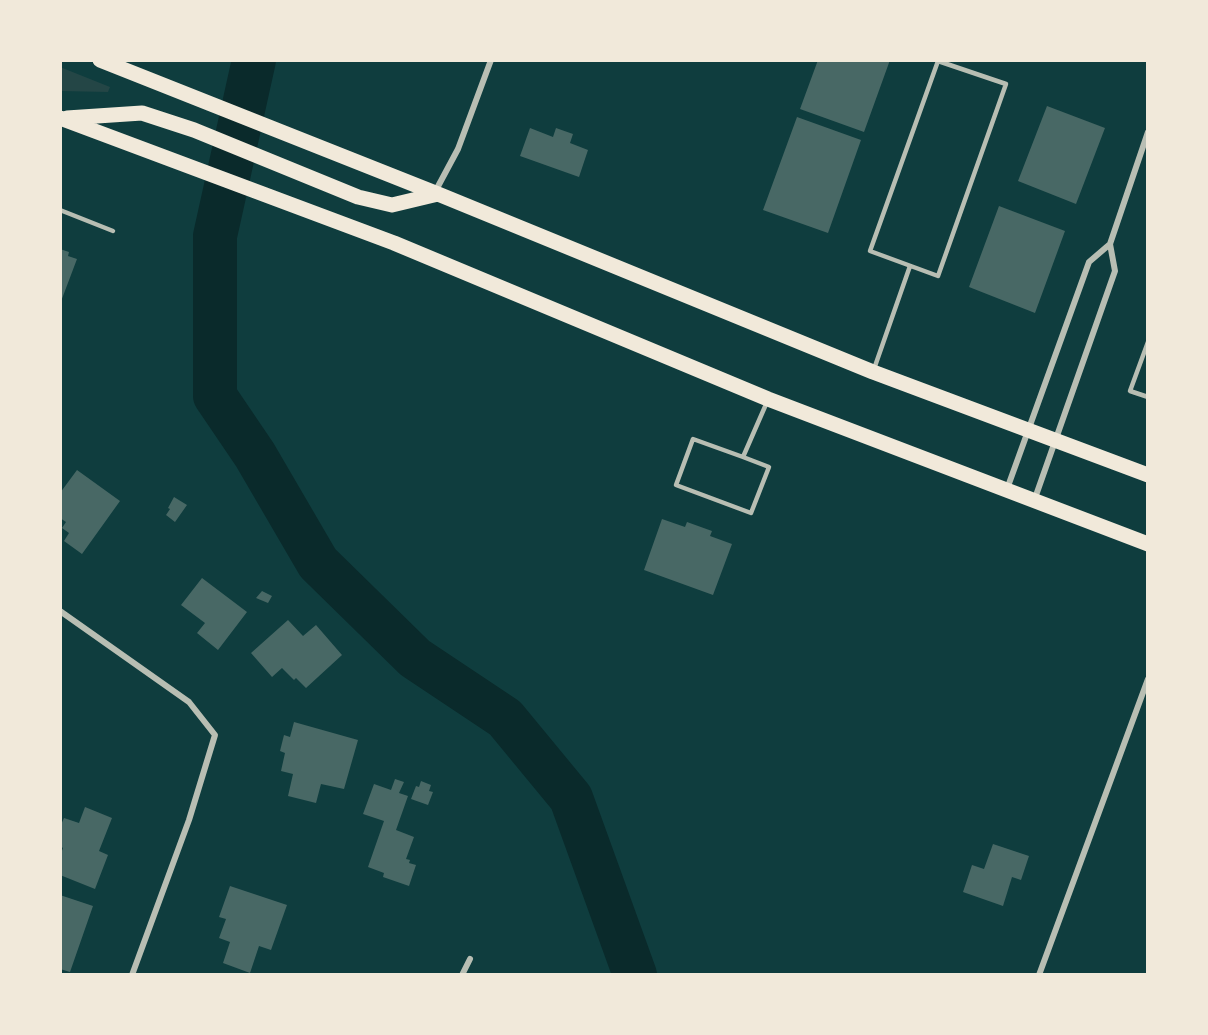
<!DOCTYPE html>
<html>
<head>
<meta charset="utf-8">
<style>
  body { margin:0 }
  #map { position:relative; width:1208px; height:1035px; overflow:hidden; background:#0f3d3e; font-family:"Times New Roman",serif }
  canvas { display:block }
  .frame { position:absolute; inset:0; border:62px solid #f1e9da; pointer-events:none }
</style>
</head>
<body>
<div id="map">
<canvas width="1208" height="1035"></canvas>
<div class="frame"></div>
</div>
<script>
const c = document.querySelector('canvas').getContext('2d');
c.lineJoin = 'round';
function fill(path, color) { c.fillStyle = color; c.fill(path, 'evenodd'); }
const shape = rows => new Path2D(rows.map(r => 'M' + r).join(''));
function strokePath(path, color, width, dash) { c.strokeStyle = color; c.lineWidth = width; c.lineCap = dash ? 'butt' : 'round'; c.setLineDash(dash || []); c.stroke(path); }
const green = shape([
  [60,67,110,87,108,92,60,91]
]);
const river = shape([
  [254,60,215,236,215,396,255,455,318,563,415,658,505,718,571,798,635,975]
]);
const building = shape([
  [818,60,890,60,864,132,800,109],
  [1047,106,1105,128,1076,204,1018,181],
  [797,117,861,140,828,233,763,210],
  [530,128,553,137,556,128,573,134,570,143,588,150,579,177,520,156],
  [999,206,1065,231,1035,313,969,287],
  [60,249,69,252,68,256,77,259,60,304],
  [77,470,120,501,82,554,64,541,69,533,62,528,66,522,60,518,60,493],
  [174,497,187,505,175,522,166,515,170,509,168,508],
  [662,519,685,527,687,522,712,531,710,536,732,544,713,595,644,570],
  [202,578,247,612,218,650,197,633,205,623,181,605],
  [262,591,272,596,268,603,256,598],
  [288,620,303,636,316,625,342,655,306,688,296,678,294,680,282,668,272,677,251,653],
  [294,722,358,740,344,789,321,784,316,803,288,796,293,774,281,771,285,753,280,751,284,735,290,737],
  [395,779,404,782,399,793,408,796,396,830,414,837,406,859,410,860,409,863,416,865,409,886,383,877,384,873,368,867,384,821,363,814,374,784,391,790],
  [421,781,431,785,429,791,433,792,428,805,411,799,416,786,419,787],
  [85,807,112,818,99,851,108,855,95,889,60,875,60,856,63,848,60,846,60,827,64,818,79,823],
  [993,844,1029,856,1021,880,1012,877,1003,906,963,892,972,865,984,869],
  [230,886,287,905,271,950,259,946,250,973,223,963,230,942,219,938,226,919,219,917],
  [60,895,93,906,70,972,60,969]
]);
const service = shape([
  [938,61,1006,84,938,276,870,251,938,61],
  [60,210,113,231],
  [1148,342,1130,391,1148,397],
  [874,369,910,266],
  [743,457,769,467,751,513,676,485,693,439,743,457,767,402]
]);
const minor = shape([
  [435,192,458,149,491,60],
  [1007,489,1089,262,1110,244],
  [1034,501,1115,271,1110,244,1148,132],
  [60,611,189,702,215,735,189,820,132,975],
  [462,975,470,959],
  [1039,975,1148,679]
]);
const primary = shape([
  [100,60,438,194,873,372,1148,475],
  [60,118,394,243,768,399,1148,544],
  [67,118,142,113,194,130,358,197,392,205,438,194]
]);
fill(green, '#244646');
strokePath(river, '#0a2a2b', 44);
fill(building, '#486865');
strokePath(service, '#b8beb3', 4.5);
strokePath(minor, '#b8beb3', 6);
strokePath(primary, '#f1e9da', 15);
</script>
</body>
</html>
